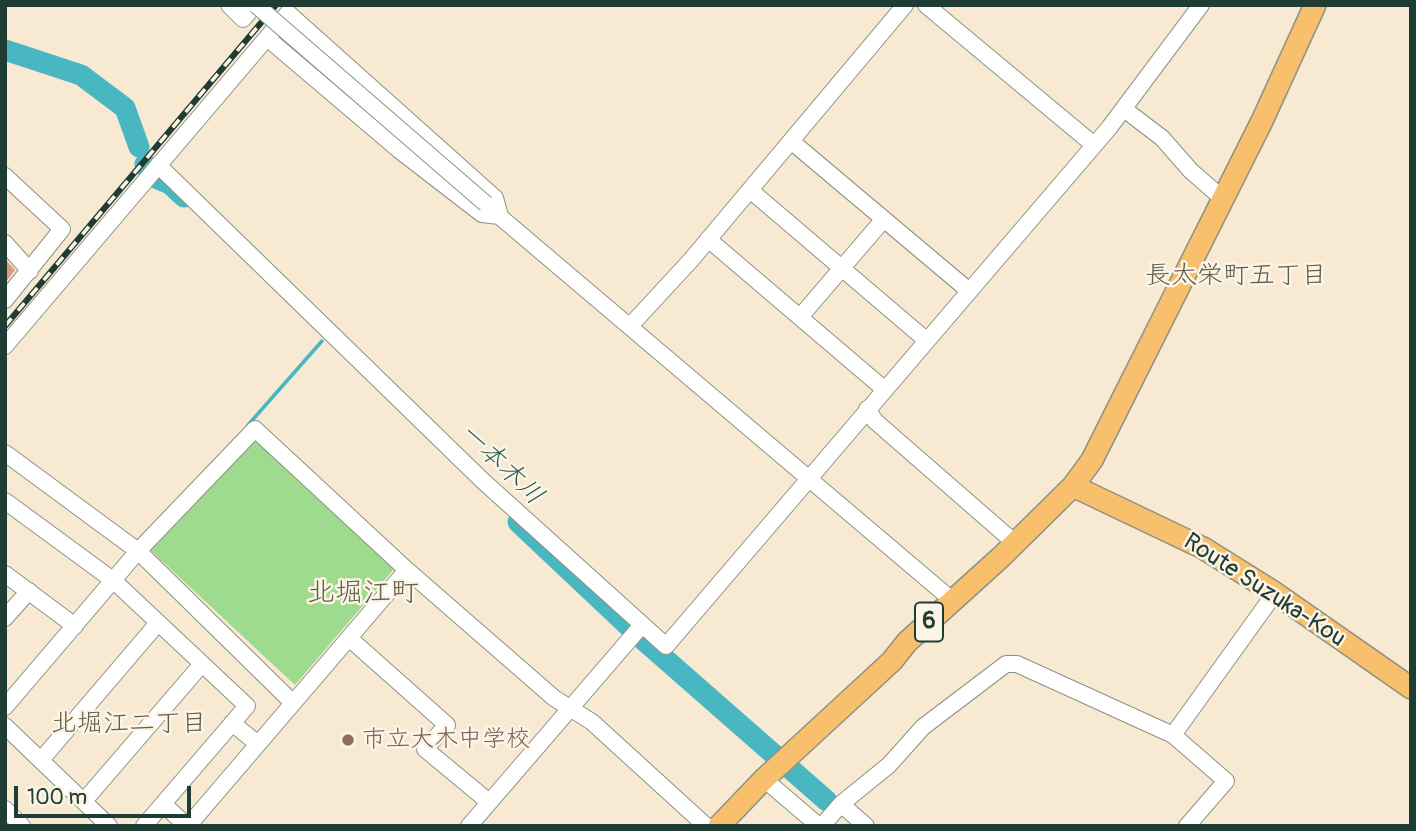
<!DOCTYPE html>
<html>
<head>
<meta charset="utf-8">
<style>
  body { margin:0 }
  #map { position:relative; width:1416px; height:831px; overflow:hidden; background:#f7e9d2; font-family:Pangolin,sans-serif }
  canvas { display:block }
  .frame { position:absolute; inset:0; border:7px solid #1f3d34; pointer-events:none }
  .scale { position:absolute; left:14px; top:786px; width:177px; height:32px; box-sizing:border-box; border:4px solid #1f3d34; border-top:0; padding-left:9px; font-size:21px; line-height:24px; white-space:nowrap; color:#1f3d34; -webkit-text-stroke:5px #fcf5e5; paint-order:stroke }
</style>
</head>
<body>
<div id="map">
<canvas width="1416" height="831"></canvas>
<div class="frame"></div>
<div class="scale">100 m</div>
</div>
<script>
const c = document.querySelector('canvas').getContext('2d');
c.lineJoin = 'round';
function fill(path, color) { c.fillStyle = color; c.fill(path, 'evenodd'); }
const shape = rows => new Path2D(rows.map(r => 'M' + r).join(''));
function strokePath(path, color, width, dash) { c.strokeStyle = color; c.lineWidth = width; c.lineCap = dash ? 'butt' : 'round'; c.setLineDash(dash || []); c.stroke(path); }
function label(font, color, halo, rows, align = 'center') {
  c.font = font + ' Pangolin,"Klee One",sans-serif'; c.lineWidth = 5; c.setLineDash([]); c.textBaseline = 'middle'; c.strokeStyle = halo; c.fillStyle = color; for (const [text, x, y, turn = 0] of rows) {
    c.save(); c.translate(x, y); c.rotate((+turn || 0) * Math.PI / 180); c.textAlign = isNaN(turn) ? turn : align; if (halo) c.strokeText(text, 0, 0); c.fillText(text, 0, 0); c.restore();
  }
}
const green = shape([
  [253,434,394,569,295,685,147,547]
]);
const stream = shape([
  [248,425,322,341]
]);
const river = shape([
  [5,50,81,75,125,108,139,147],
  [145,164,151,176,170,184,184,197],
  [518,522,640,637,827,801]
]);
const building = shape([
  [5,259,15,270,5,283]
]);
const minor = shape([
  [229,5,243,19,255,5],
  [926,5,1094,145],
  [267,38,399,150,482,214,500,216],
  [1124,109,1162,138,1191,171,1223,199],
  [791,141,968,290],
  [158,165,483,481,666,646,1109,128,1201,5],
  [5,176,62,229,5,300],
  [750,190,926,340],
  [492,210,952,600],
  [708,239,884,389],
  [5,243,30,271],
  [800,317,884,219],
  [630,326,691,260,905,5],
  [5,346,288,13,495,198,500,216],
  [867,409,875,421,1015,543],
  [5,453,138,551,293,703],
  [5,501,114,581,247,706,144,826],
  [5,574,75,626],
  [5,618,29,591],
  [349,638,447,725,425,749,489,802],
  [5,707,138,551,255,429,407,570,554,698,592,722,706,826],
  [232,723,258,744],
  [5,726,109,826],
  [1173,735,1275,593],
  [41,760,158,623],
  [764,779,819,826],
  [84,801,202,664],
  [163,804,187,826],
  [841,804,866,826],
  [5,809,22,826],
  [188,826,407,570],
  [469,826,642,625],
  [822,826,841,804,889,765,923,727,1006,664,1017,664,1173,735,1226,781,1187,826]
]);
const major = shape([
  [1073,486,1203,548,1275,593,1411,688],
  [719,826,764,779,892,661,907,642,1001,557,1073,486,1092,460,1262,121,1315,5]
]);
const rail = shape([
  [5,326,276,5]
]);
const minorBridge = shape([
  [256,5,486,204]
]);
const markers = [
  [348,740,7,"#8d6e63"]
];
const shields = [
  [929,622,28]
];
const shieldNames = [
  ["6",929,622]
];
const streetNames = [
  ["Route Suzuka-Kou",1264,591,33]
];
const educationNames = [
  ["市立大木中学校",362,740]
];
const neighbourhoodNames = [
  ["長太栄町五丁目",1236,276],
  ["北堀江二丁目",129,724]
];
const waterNames = [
  ["一本木川",501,465,44]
];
const quarterNames = [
  ["北堀江町",363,594]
];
fill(green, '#9fdb8f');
strokePath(stream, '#49b7c2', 3.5);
strokePath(river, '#49b7c2', 21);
fill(building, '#db9d7c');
strokePath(minor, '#8b9383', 18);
strokePath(major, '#8b9383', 24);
strokePath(minor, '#fff', 16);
strokePath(major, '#f8bf6c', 21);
strokePath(rail, '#1f3d34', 6);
strokePath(rail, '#fcf5e5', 3.5, [10]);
strokePath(minorBridge, '#8b9383', 18, []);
strokePath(minorBridge, '#fff', 16);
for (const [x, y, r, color] of markers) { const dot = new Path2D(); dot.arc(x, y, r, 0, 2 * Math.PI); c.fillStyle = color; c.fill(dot); strokePath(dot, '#fcf5e5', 2.5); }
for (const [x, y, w] of shields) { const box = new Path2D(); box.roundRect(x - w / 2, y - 19.5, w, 39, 5); c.fillStyle = '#fcf5e5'; c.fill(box); strokePath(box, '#1f3d34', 2); }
label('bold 23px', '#1f3d34', null, shieldNames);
label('24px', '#1f3d34', '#fcf5e5', streetNames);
label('24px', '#785e54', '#fcf5e5', educationNames, 'left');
label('26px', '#615f4d', '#fcf5e5', neighbourhoodNames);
label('italic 26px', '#2a5c58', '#fcf5e5', waterNames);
label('28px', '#615f4d', '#fcf5e5', quarterNames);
</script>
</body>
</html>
